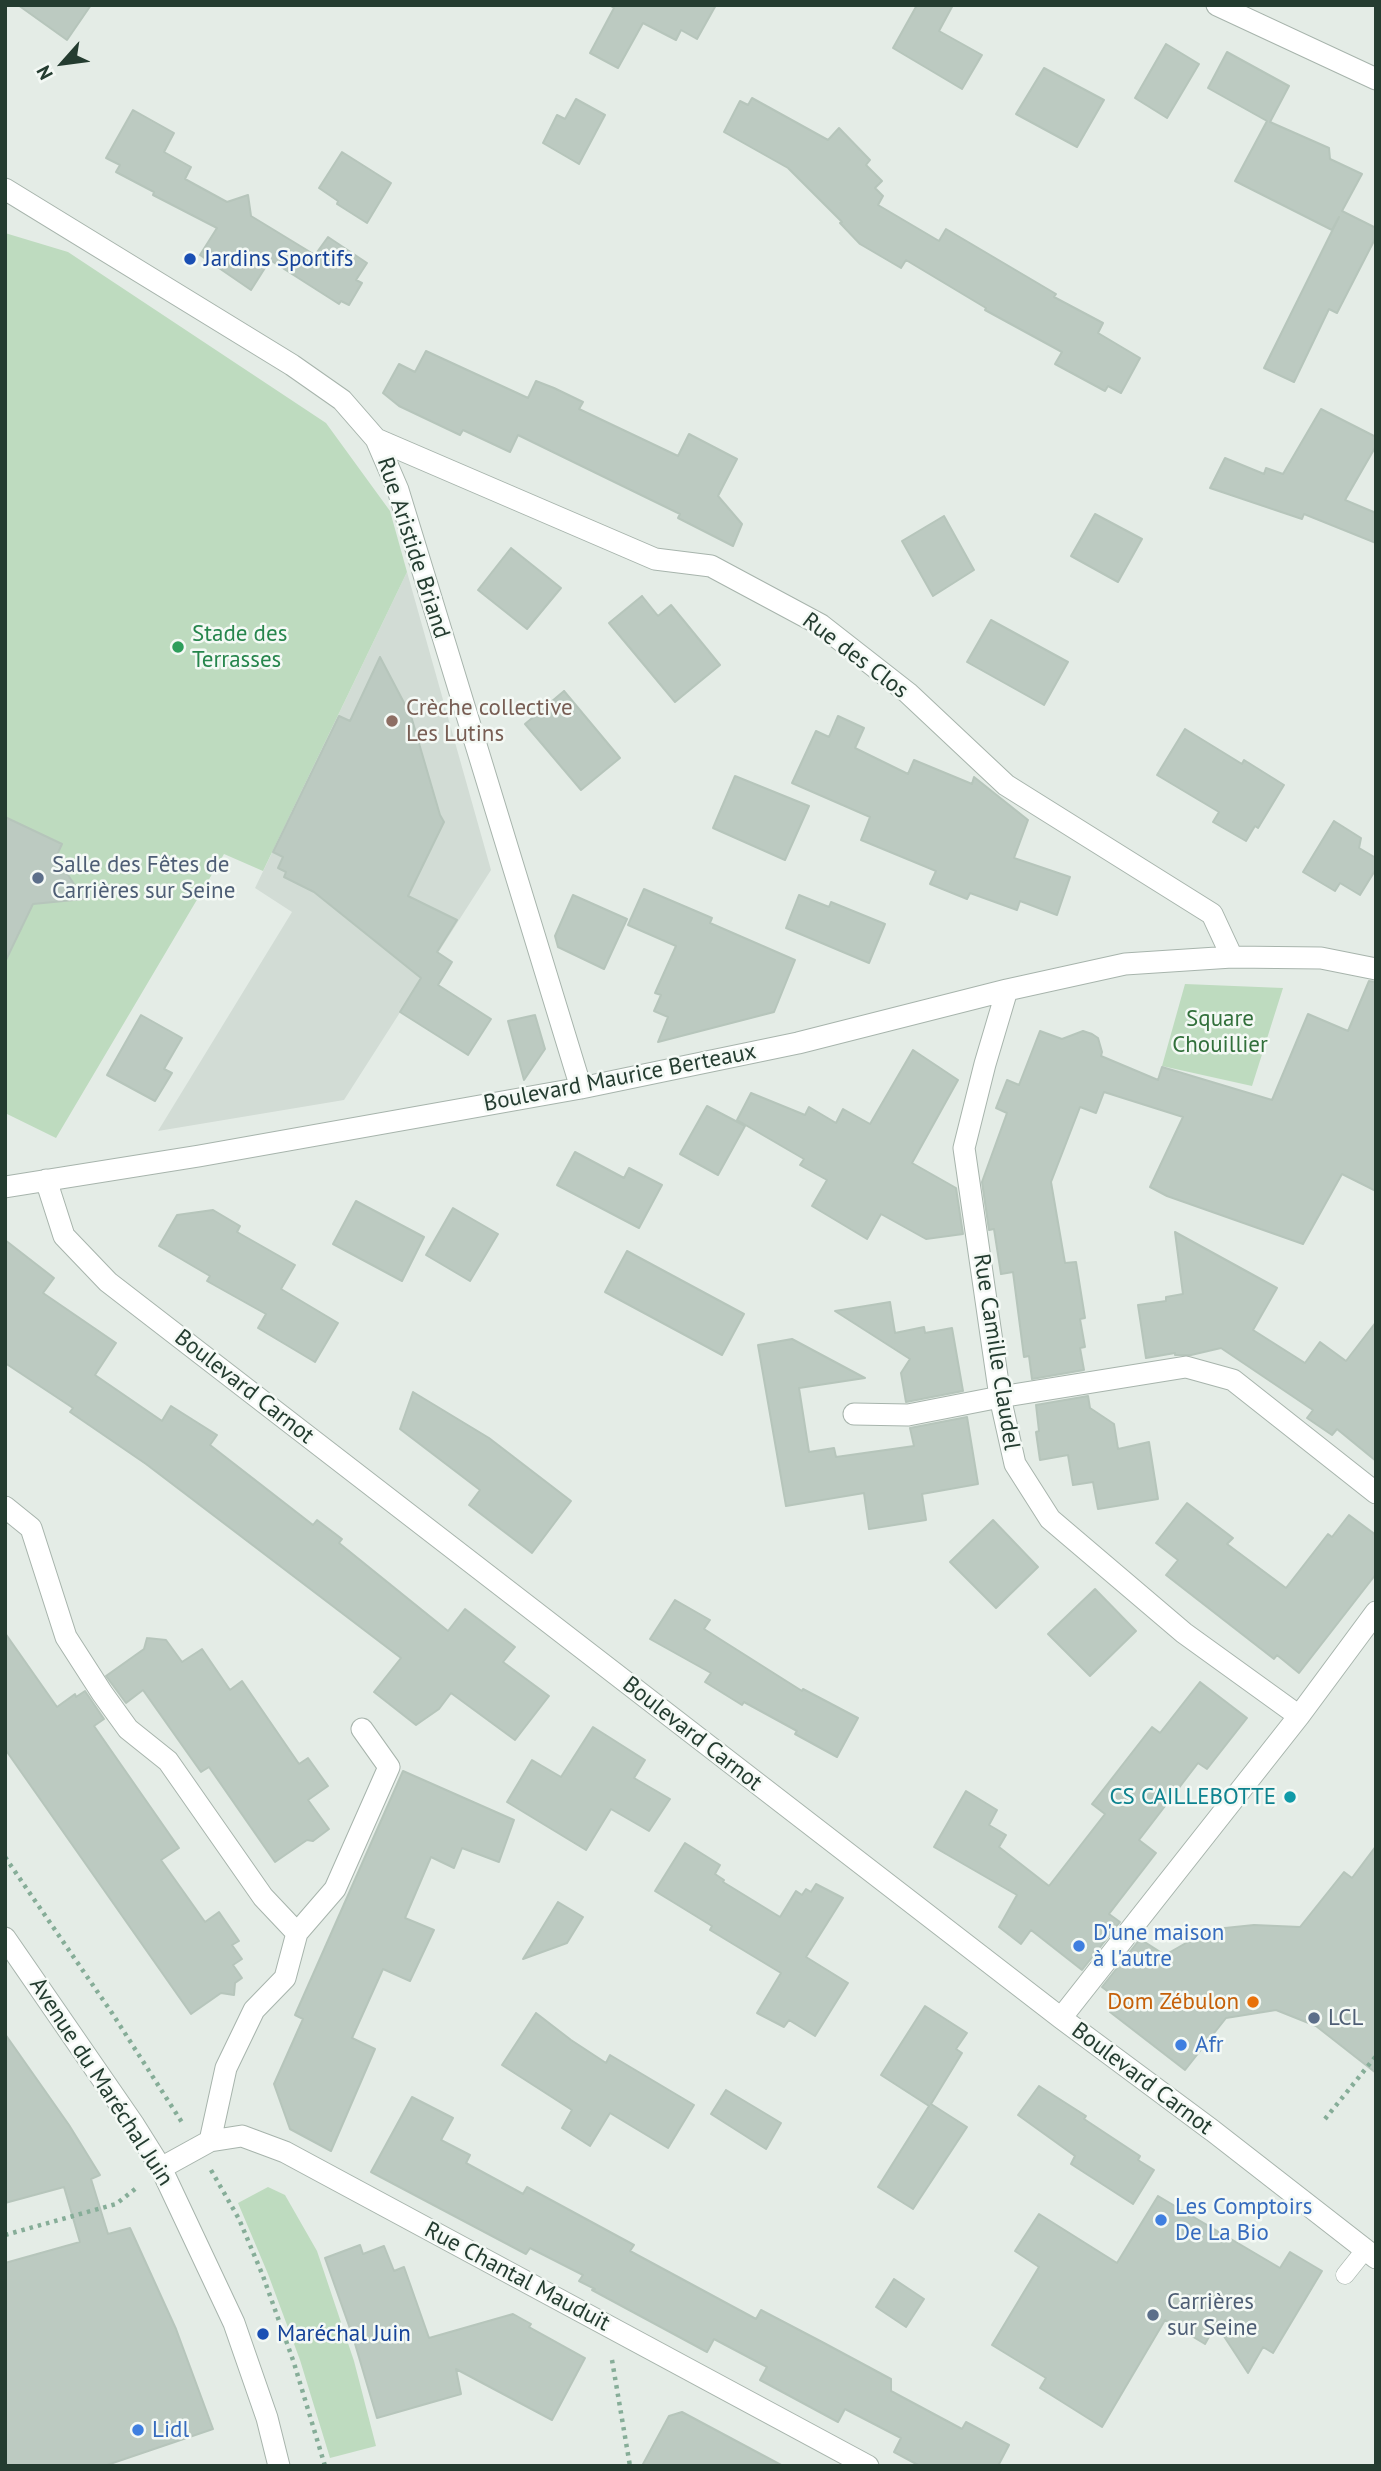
<!DOCTYPE html>
<html>
<head>
<meta charset="utf-8">
<style>
  body { margin:0 }
  #map { position:relative; width:1381px; height:2471px; overflow:hidden; background:#e4ece6; font-family:"PT Sans",sans-serif }
  canvas { display:block }
  .frame { position:absolute; inset:0; border:7px solid #243c30; pointer-events:none }
  .north { position:absolute; left:28px; top:28px; width:70px; height:70px; -webkit-text-stroke:5px #f4f9f5; paint-order:stroke; rotate:242deg; font-size:19px; font-weight:700; line-height:28px; text-align:center; color:#243c30 }
  .north::after { content:''; display:block; margin:auto; width:24px; height:32px; background:#243c30; clip-path:polygon(50% 0,100% 100%,50% 72%,0 100%) }
</style>
</head>
<body>
<div id="map">
<canvas width="1381" height="2471"></canvas>
<div class="frame"></div>
<div class="north">N</div>
</div>
<script>
const c = document.querySelector('canvas').getContext('2d');
c.lineJoin = 'round';
function fill(path, color) { c.fillStyle = color; c.fill(path, 'evenodd'); }
const shape = rows => new Path2D(rows.map(r => 'M' + r).join(''));
function strokePath(path, color, width, dash) { c.strokeStyle = color; c.lineWidth = width; c.lineCap = dash ? 'butt' : 'round'; c.setLineDash(dash || []); c.stroke(path); }
function label(font, color, halo, rows, align = 'center') {
  c.font = font + ' "PT Sans",sans-serif'; c.lineWidth = 5; c.setLineDash([]); c.textBaseline = 'middle'; c.strokeStyle = halo; c.fillStyle = color; for (const [text, x, y, turn = 0] of rows) {
    c.save(); c.translate(x, y); c.rotate((+turn || 0) * Math.PI / 180); c.textAlign = isNaN(turn) ? turn : align; if (halo) c.strokeText(text, 0, 0); c.fillText(text, 0, 0); c.restore();
  }
}
const built = shape([
  [407,572,491,870,344,1100,158,1131,292,912,255,888]
]);
const green = shape([
  [5,233,68,252,326,423,390,511,407,572,263,871,224,854,56,1138,5,1113],
  [1185,984,1283,988,1252,1086,1162,1066],
  [268,2187,285,2195,317,2251,354,2361,376,2446,330,2458,300,2360,268,2274,238,2203]
]);
const building = shape([
  [18,5,91,5,67,40,18,5],
  [609,5,716,5,697,39,681,30,676,40,643,23,618,68,590,53,614,8,609,5],
  [917,5,953,5,939,31,982,55,962,89,893,48,917,5],
  [1166,44,1199,64,1167,118,1135,98,1166,44],
  [1227,52,1289,86,1270,122,1329,148,1330,159,1362,174,1342,211,1376,228,1376,237,1337,313,1329,309,1294,382,1264,368,1339,217,1332,230,1235,181,1267,121,1208,88,1227,52],
  [1044,68,1104,100,1077,147,1016,114,1044,68],
  [752,98,828,140,839,128,870,160,866,165,882,181,875,188,883,196,878,205,939,241,946,229,1056,294,1054,297,1103,323,1098,333,1140,358,1121,393,1108,386,1105,391,1055,364,1062,352,985,310,986,308,906,260,901,268,860,244,840,223,842,222,788,168,724,132,740,101,748,105,752,98],
  [576,99,605,115,579,164,543,143,557,115,565,119,576,99],
  [133,110,174,133,164,152,191,167,185,179,227,202,248,195,251,216,315,255,328,237,367,263,356,280,362,283,349,305,341,301,339,304,270,260,251,290,200,255,217,228,153,195,154,192,116,172,120,165,106,158,133,110],
  [342,152,391,183,367,223,337,204,338,201,319,188,342,152],
  [426,351,528,398,536,381,554,388,583,402,579,409,678,456,689,434,737,459,718,496,742,524,733,546,678,518,680,514,518,435,510,452,463,430,460,435,399,406,383,393,399,364,415,372,426,351],
  [1321,409,1376,437,1376,446,1345,500,1376,513,1376,543,1304,514,1302,519,1210,488,1225,458,1264,474,1266,468,1283,474,1321,409],
  [1095,514,1142,539,1118,582,1071,556,1095,514],
  [944,516,974,570,933,596,902,541,944,516],
  [511,548,561,588,527,629,478,590,511,548],
  [642,596,658,616,671,605,720,665,675,702,609,623,642,596],
  [991,620,1068,662,1044,705,967,662,991,620],
  [380,657,411,716,440,815,444,822,408,896,457,920,437,952,452,962,438,985,491,1019,468,1055,400,1012,421,978,314,892,284,877,286,872,278,868,283,857,273,852,339,716,350,721,380,657],
  [564,691,620,758,581,790,525,724,564,691],
  [838,716,864,728,855,748,908,774,914,760,972,784,974,777,1028,820,1014,858,1070,877,1057,915,1020,901,1017,910,970,893,967,899,930,884,936,871,861,840,870,817,792,783,816,731,829,737,838,716],
  [1185,729,1242,764,1244,760,1284,785,1258,828,1255,826,1246,841,1213,822,1219,812,1157,775,1185,729],
  [735,776,809,806,785,860,713,828,735,776],
  [5,817,62,844,56,857,84,899,33,904,5,962,5,817],
  [1334,821,1361,838,1359,848,1376,858,1376,869,1360,895,1340,883,1335,891,1303,872,1334,821],
  [644,889,712,918,710,923,795,960,774,1012,658,1042,668,1017,654,1011,661,995,655,993,676,946,628,925,644,889],
  [573,895,627,919,604,969,558,947,555,936,573,895],
  [799,895,829,907,831,902,885,924,869,963,786,928,799,895],
  [1369,981,1376,982,1376,1191,1342,1174,1303,1244,1167,1196,1150,1187,1183,1117,1104,1092,1096,1113,1080,1107,1051,1182,1065,1263,1076,1262,1085,1318,1080,1319,1085,1347,1080,1348,1084,1370,1032,1379,1029,1356,1024,1357,1013,1272,1001,1274,994,1229,989,1230,982,1182,1007,1113,996,1108,1007,1080,1019,1085,1040,1031,1062,1039,1083,1031,1092,1034,1098,1038,1102,1052,1101,1056,1158,1080,1162,1067,1272,1100,1308,1014,1348,1031,1369,981],
  [141,1015,182,1038,164,1069,172,1073,155,1101,107,1075,141,1015],
  [535,1015,545,1049,524,1080,508,1021,535,1015],
  [913,1050,958,1080,912,1163,956,1188,963,1234,926,1239,881,1214,867,1239,812,1206,827,1180,800,1165,804,1159,737,1120,751,1093,805,1115,809,1107,836,1123,843,1109,870,1124,913,1050],
  [707,1106,745,1126,718,1175,680,1154,707,1106],
  [575,1152,624,1178,629,1168,662,1185,639,1228,557,1185,575,1152],
  [356,1201,424,1237,402,1281,333,1244,356,1201],
  [453,1208,498,1234,470,1281,426,1255,453,1208],
  [213,1210,240,1226,237,1232,295,1265,281,1289,338,1323,315,1362,258,1328,266,1314,207,1281,210,1276,159,1246,177,1215,213,1210],
  [1175,1232,1277,1288,1253,1330,1305,1363,1320,1342,1346,1361,1376,1322,1376,1461,1337,1429,1332,1435,1307,1418,1313,1410,1221,1348,1191,1355,1175,1355,1175,1353,1146,1358,1138,1305,1166,1301,1166,1297,1183,1294,1175,1232],
  [5,1240,54,1278,43,1293,116,1343,95,1375,162,1421,171,1406,217,1435,210,1445,313,1525,317,1520,342,1539,339,1543,448,1631,465,1609,515,1647,503,1662,549,1696,515,1740,451,1693,439,1709,416,1725,374,1692,401,1658,146,1464,70,1412,73,1408,5,1363,5,1240],
  [627,1251,744,1314,722,1355,605,1292,627,1251],
  [890,1302,895,1333,924,1327,925,1333,952,1328,963,1391,906,1402,901,1373,910,1359,835,1311,890,1302],
  [792,1339,865,1378,799,1388,809,1452,834,1448,836,1457,914,1446,910,1428,967,1417,978,1484,922,1494,926,1520,869,1529,864,1493,786,1506,758,1345,792,1339],
  [413,1392,489,1438,571,1501,532,1553,469,1505,480,1490,400,1429,413,1392],
  [1088,1396,1090,1408,1114,1424,1118,1449,1149,1442,1158,1499,1098,1509,1093,1482,1073,1485,1068,1455,1040,1460,1036,1432,1039,1431,1036,1405,1088,1396],
  [1187,1503,1233,1538,1227,1544,1286,1588,1328,1534,1332,1537,1349,1515,1376,1535,1376,1574,1299,1673,1277,1655,1274,1659,1166,1575,1178,1560,1156,1543,1187,1503],
  [993,1520,1038,1567,996,1608,950,1562,993,1520],
  [1095,1589,1136,1631,1090,1676,1048,1634,1095,1589],
  [675,1600,710,1620,704,1629,802,1691,803,1689,858,1718,837,1757,795,1734,797,1731,744,1702,742,1705,705,1682,711,1673,650,1639,675,1600],
  [5,1633,57,1707,75,1694,76,1697,85,1691,104,1719,94,1726,179,1848,161,1860,205,1922,219,1912,239,1941,232,1945,242,1959,233,1965,242,1978,235,1983,234,1995,221,1993,191,2014,5,1749,5,1633],
  [147,1638,166,1640,182,1662,202,1649,230,1690,242,1681,299,1764,308,1758,328,1786,308,1800,329,1829,313,1841,307,1840,275,1862,209,1767,201,1772,143,1690,126,1703,106,1676,144,1649,147,1638],
  [1200,1682,1247,1718,1207,1769,1198,1763,1139,1840,1156,1853,1109,1914,1120,1922,1082,1970,1031,1930,1021,1944,999,1927,1017,1895,934,1847,966,1791,997,1810,989,1825,1006,1835,999,1847,1049,1886,1105,1814,1092,1804,1152,1727,1160,1733,1200,1682],
  [593,1727,645,1760,634,1778,670,1799,649,1831,611,1809,586,1850,507,1802,532,1760,561,1777,593,1727],
  [403,1771,514,1820,499,1862,462,1848,454,1868,431,1857,405,1918,434,1930,410,1981,383,1969,352,2038,375,2049,331,2151,290,2129,274,2084,303,2019,295,2015,403,1771],
  [685,1843,720,1865,715,1874,724,1880,723,1882,780,1917,796,1891,802,1895,806,1889,811,1892,816,1884,843,1898,806,1957,848,1983,815,2036,789,2020,784,2027,757,2013,781,1973,710,1930,712,1926,655,1891,685,1843],
  [1376,1846,1376,2073,1316,2026,1276,2010,1226,2018,1185,2070,1110,2012,1119,2000,1102,1987,1140,1939,1165,1955,1193,1939,1225,1928,1254,1925,1300,1927,1344,1872,1352,1878,1376,1846],
  [558,1902,583,1917,567,1943,523,1959,558,1902],
  [925,2006,967,2033,956,2049,962,2053,931,2104,967,2127,913,2209,878,2187,929,2106,881,2075,925,2006],
  [536,2013,571,2040,606,2063,610,2055,694,2105,668,2148,610,2113,590,2146,562,2128,572,2110,502,2065,536,2013],
  [5,2034,69,2125,100,2175,91,2179,108,2234,130,2228,176,2329,213,2429,104,2466,5,2466,5,2263,80,2242,64,2187,5,2203,5,2034],
  [1039,2086,1086,2116,1084,2119,1140,2156,1138,2160,1154,2170,1133,2204,1071,2164,1075,2156,1018,2115,1039,2086],
  [726,2090,781,2123,766,2149,711,2114,726,2090],
  [412,2097,453,2118,441,2140,470,2155,466,2163,523,2194,527,2187,634,2245,630,2251,756,2319,761,2310,824,2343,891,2379,891,2391,962,2429,966,2422,1009,2445,998,2466,920,2466,894,2452,901,2438,845,2409,838,2422,760,2380,767,2367,714,2339,707,2352,592,2290,595,2289,579,2281,583,2275,530,2248,526,2254,371,2172,412,2097],
  [1158,2196,1280,2268,1290,2252,1322,2271,1273,2353,1263,2347,1248,2373,1216,2324,1205,2344,1165,2320,1102,2427,1040,2388,1046,2378,992,2345,1039,2267,1015,2251,1039,2214,1117,2263,1158,2196],
  [360,2245,363,2254,384,2246,394,2271,404,2267,429,2338,513,2314,531,2324,529,2327,585,2358,552,2420,456,2369,461,2394,377,2418,353,2337,325,2258,360,2245],
  [894,2279,924,2299,906,2327,876,2307,894,2279],
  [682,2412,783,2466,642,2466,669,2416,682,2412]
]);
const path = shape([
  [5,1857,112,2013,183,2124],
  [1325,2119,1376,2056],
  [211,2170,239,2219,263,2276,294,2363,325,2466],
  [5,2235,116,2204,139,2186],
  [612,2360,630,2466]
]);
const lane = shape([
  [1345,2275,1365,2250]
]);
const street = shape([
  [1217,5,1376,79],
  [5,189,292,365,342,400,376,439,398,490,581,1088],
  [376,439,655,559,711,566,821,625,908,693,1006,785,1212,914,1232,957],
  [1007,990,985,1064,964,1148,1000,1397,1015,1464,1050,1519,1184,1633,1299,1716],
  [46,1180,64,1236,108,1282,1061,2018,1213,2131,1376,2258],
  [5,1187,199,1156,581,1088,798,1043,1007,990,1125,964,1232,957,1321,958,1376,969],
  [854,1414,908,1415,1000,1397,1186,1367,1233,1380,1376,1493],
  [5,1507,31,1528,66,1637,102,1693,128,1729,168,1761,263,1897,297,1933],
  [5,1938,134,2125,161,2168,234,2323,267,2418,279,2466],
  [1061,2018,1299,1716,1376,1612],
  [210,2141,226,2068,254,2010,285,1978,297,1933,335,1889,389,1767,362,1729],
  [161,2168,210,2141,242,2136,285,2152,868,2466]
]);
const markers = [
  [190,259,7,"#1a4fb4"],
  [178,647,7,"#2e9e5b"],
  [392,721,7,"#8d6e63"],
  [38,878,7,"#5c6f8a"],
  [1290,1797,7,"#0f9aa8"],
  [1079,1946,7,"#3f7fe0"],
  [1253,2002,7,"#e8710a"],
  [1314,2018,7,"#5c6f8a"],
  [1181,2045,7,"#3f7fe0"],
  [1161,2220,7,"#3f7fe0"],
  [1153,2315,7,"#5c6f8a"],
  [263,2334,7,"#1a4fb4"],
  [138,2430,7,"#3f7fe0"]
];
const transitNames = [
  ["Jardins Sportifs",204,259],
  ["Maréchal Juin",277,2334]
];
const streetNames = [
  ["Rue Aristide Briand",413,548,72],
  ["Rue des Clos",855,656,37],
  ["Boulevard Maurice Berteaux",620,1078,-11],
  ["Rue Camille Claudel",996,1352,81],
  ["Boulevard Carnot",244,1387,38],
  ["Boulevard Carnot",692,1734,38],
  ["Boulevard Carnot",1142,2079,37],
  ["Avenue du Maréchal Juin",101,2082,57],
  ["Rue Chantal Mauduit",517,2277,28]
];
const leisureNames = [
  ["Stade des",192,634],
  ["Terrasses",192,660]
];
const educationNames = [
  ["Crèche collective",406,708],
  ["Les Lutins",406,734]
];
const serviceNames = [
  ["Salle des Fêtes de",52,865],
  ["Carrières sur Seine",52,891],
  ["LCL",1328,2018],
  ["Carrières",1167,2302],
  ["sur Seine",1167,2328]
];
const parkNames = [
  ["Square",1220,1019],
  ["Chouillier",1220,1045]
];
const cultureNames = [
  ["CS CAILLEBOTTE",1276,1797]
];
const shopNames = [
  ["D'une maison",1093,1933],
  ["à l'autre",1093,1959],
  ["Afr",1195,2045],
  ["Les Comptoirs",1175,2207],
  ["De La Bio",1175,2233],
  ["Lidl",152,2430]
];
const foodNames = [
  ["Dom Zébulon",1239,2002]
];
fill(built, '#d2dcd5');
fill(green, '#bedbbf');
fill(building, '#bccac1');
strokePath(building, '#b6c5bb', 2);
strokePath(lane, '#a7b4ac', 19);
strokePath(street, '#a7b4ac', 23);
strokePath(path, '#86ad98', 4.5, [3.5, 5]);
strokePath(lane, '#fff', 18);
strokePath(street, '#fff', 21);
for (const [x, y, r, color] of markers) { const dot = new Path2D(); dot.arc(x, y, r, 0, 2 * Math.PI); c.fillStyle = color; c.fill(dot); strokePath(dot, '#f4f9f5', 2.5); }
label('23px', '#164399', '#f4f9f5', transitNames, 'left');
label('23px', '#243c30', '#f4f9f5', streetNames);
label('23px', '#27864d', '#f4f9f5', leisureNames, 'left');
label('23px', '#785e54', '#f4f9f5', educationNames, 'left');
label('23px', '#4e5e75', '#f4f9f5', serviceNames, 'left');
label('23px', '#32703b', '#f4f9f5', parkNames);
label('23px', '#0d838f', '#f4f9f5', cultureNames, 'right');
label('23px', '#366cbe', '#f4f9f5', shopNames, 'left');
label('23px', '#c56008', '#f4f9f5', foodNames, 'right');
</script>
</body>
</html>
